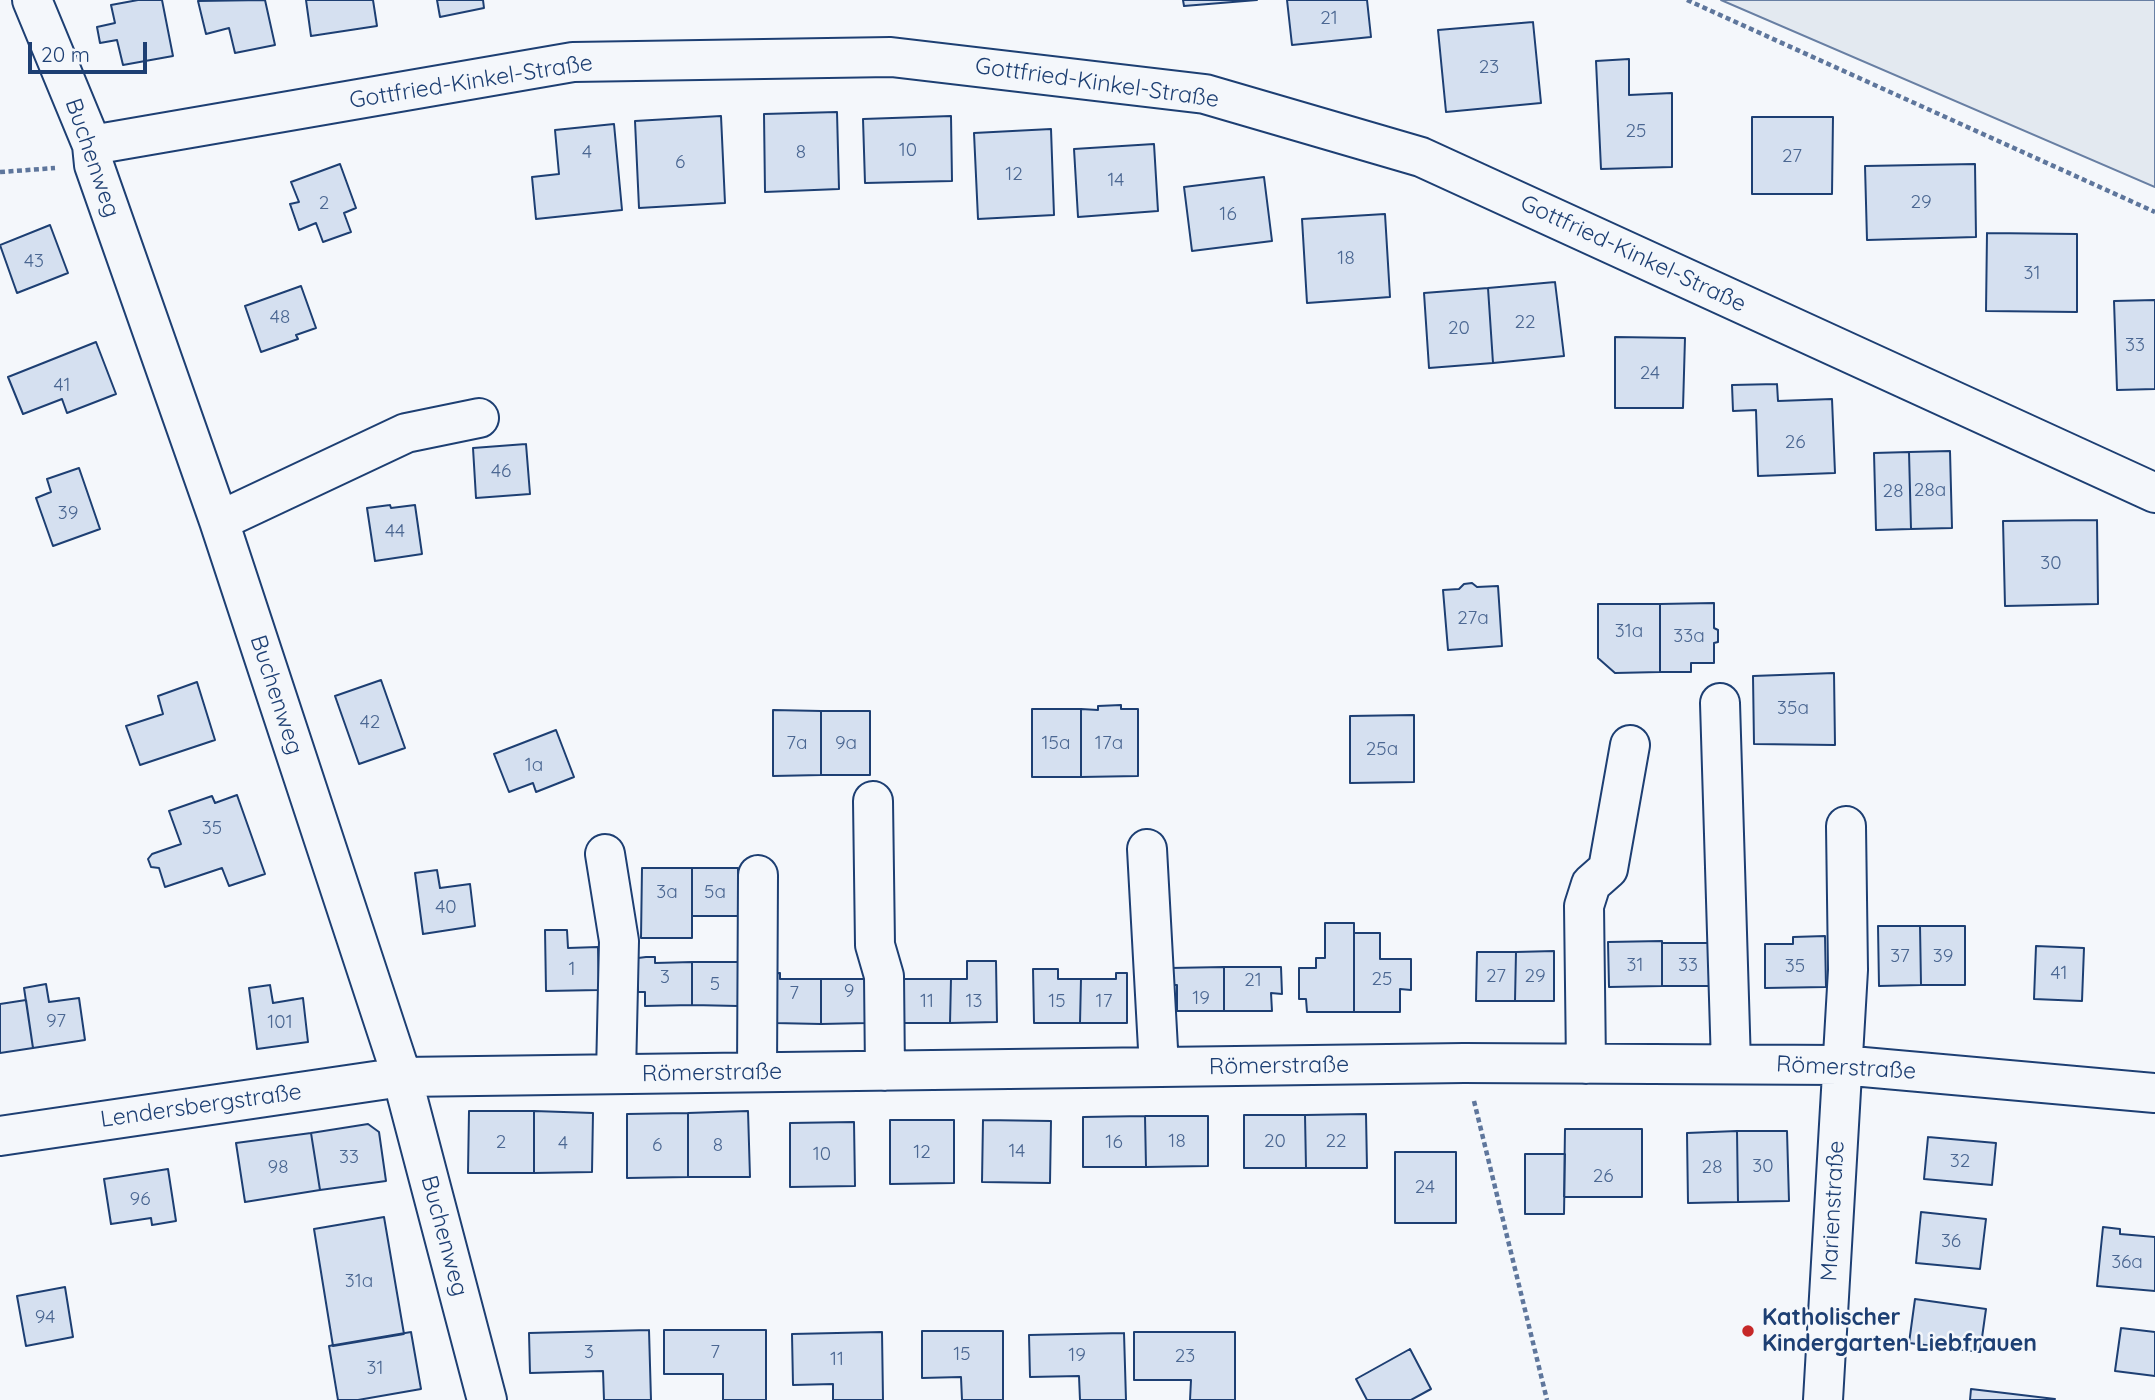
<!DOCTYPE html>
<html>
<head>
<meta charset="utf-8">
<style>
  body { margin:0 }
  #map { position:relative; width:2155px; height:1400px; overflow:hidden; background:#f4f7fb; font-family:Quicksand,sans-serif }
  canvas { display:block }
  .scale { position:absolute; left:28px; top:42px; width:119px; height:32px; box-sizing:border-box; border:4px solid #1d3f73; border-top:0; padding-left:9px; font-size:21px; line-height:24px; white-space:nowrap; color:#1d3f73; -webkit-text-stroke:5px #f4f7fb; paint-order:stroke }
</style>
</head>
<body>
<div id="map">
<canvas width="2155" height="1400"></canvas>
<div class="scale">20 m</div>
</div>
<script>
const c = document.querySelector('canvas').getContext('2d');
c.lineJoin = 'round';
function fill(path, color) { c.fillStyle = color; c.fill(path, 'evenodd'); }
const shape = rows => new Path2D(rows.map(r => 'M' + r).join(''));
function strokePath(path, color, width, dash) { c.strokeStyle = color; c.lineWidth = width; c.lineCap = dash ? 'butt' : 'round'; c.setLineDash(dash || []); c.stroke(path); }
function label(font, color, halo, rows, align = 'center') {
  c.font = font + ' Quicksand,sans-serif'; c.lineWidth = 5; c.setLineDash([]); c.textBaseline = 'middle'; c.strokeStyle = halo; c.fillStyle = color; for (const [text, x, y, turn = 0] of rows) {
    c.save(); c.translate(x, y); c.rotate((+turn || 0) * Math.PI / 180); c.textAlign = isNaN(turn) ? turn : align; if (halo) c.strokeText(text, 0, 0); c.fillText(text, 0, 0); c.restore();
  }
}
const green = shape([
  [1721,0,2155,0,2155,187,1721,0]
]);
const building = shape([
  [138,0,162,0,173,56,123,65,117,40,100,43,97,27,115,23,111,5,138,0],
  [265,0,275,45,235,53,229,28,206,34,198,1,265,0],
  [306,0,373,0,377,26,311,36,306,0],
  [437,0,483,0,484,8,440,17,437,0],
  [1183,0,1257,0,1184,6,1183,0],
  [1287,0,1367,0,1371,37,1292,45,1287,0],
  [1533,22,1541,103,1446,112,1438,30,1533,22],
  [1629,59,1629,95,1672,93,1672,167,1601,169,1596,61,1629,59],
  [837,112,839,189,765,192,764,114,837,112],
  [721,116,725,203,639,208,635,121,721,116],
  [951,116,952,181,865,183,863,119,951,116],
  [1752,117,1833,117,1832,194,1752,194,1752,117],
  [614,124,622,210,536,219,532,177,559,174,555,130,614,124],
  [1051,129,1054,215,978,219,974,133,1051,129],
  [1154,144,1158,211,1078,217,1074,149,1154,144],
  [340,164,356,208,344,213,351,232,323,242,316,223,299,230,290,204,299,202,291,182,340,164],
  [1975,164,1976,237,1867,240,1865,166,1975,164],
  [1264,177,1272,241,1192,251,1184,187,1264,177],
  [1385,214,1390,297,1307,303,1302,219,1385,214],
  [50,225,68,273,17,293,0,245,50,225],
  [1987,233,2077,234,2077,312,1986,311,1987,233],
  [1555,282,1564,356,1493,363,1488,288,1555,282],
  [301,286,316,328,296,335,298,339,261,352,245,306,301,286],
  [1488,288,1493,363,1429,368,1424,293,1488,288],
  [2155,300,2155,389,2117,390,2114,301,2155,300],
  [1615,337,1685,338,1683,408,1615,408,1615,337],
  [96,342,116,394,67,413,62,399,23,414,8,377,96,342],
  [1777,384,1778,401,1832,399,1835,473,1758,476,1756,410,1733,411,1732,385,1777,384],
  [526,444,530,494,476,498,473,448,526,444],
  [1950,451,1952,528,1911,529,1909,452,1950,451],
  [1909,452,1911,529,1876,530,1874,453,1909,452],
  [79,468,100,529,53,546,36,498,51,492,47,479,79,468],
  [390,505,391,508,415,505,422,554,375,561,367,508,390,505],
  [2097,520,2098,604,2005,606,2003,521,2097,520],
  [1472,583,1477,587,1498,586,1502,646,1448,650,1443,590,1459,589,1464,584,1472,583],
  [1714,603,1714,628,1718,630,1718,642,1714,643,1714,663,1691,663,1691,672,1660,672,1660,604,1714,603],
  [1598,604,1660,604,1660,672,1615,673,1598,658,1598,604],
  [1834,673,1835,745,1754,744,1753,676,1834,673],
  [381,680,405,748,359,764,335,696,381,680],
  [197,682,215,740,140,765,126,726,163,714,158,696,197,682],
  [1121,705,1121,709,1138,709,1138,776,1081,777,1081,709,1098,710,1098,706,1121,705],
  [1032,709,1081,709,1081,777,1032,777,1032,709],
  [773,710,821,711,821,775,773,776,773,710],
  [821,711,870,711,870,775,821,775,821,711],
  [1414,715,1414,782,1350,783,1350,716,1414,715],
  [556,730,574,777,536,792,533,783,509,792,494,754,556,730],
  [237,795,265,874,229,886,222,868,165,887,159,868,151,867,148,859,152,854,181,844,169,811,212,796,215,803,237,795],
  [642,868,692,868,692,938,641,938,642,868],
  [692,868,738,868,738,916,692,916,692,868],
  [437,870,440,888,470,884,475,926,423,934,415,873,437,870],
  [1325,923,1354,923,1354,1012,1307,1012,1306,999,1299,999,1299,968,1316,968,1316,958,1325,958,1325,923],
  [1878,926,1920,926,1921,985,1879,986,1878,926],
  [1920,926,1965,926,1965,985,1921,985,1920,926],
  [545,930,567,930,568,948,598,947,599,990,546,991,545,930],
  [1354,933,1380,933,1380,959,1411,959,1411,990,1400,989,1400,1012,1354,1012,1354,933],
  [1825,936,1826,987,1765,988,1765,944,1793,944,1793,937,1825,936],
  [1662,941,1662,986,1609,987,1608,942,1662,941],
  [1662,943,1713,943,1714,986,1662,986,1662,943],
  [2036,946,2084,948,2082,1001,2034,999,2036,946],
  [1554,951,1554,1001,1515,1001,1516,952,1554,951],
  [1477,952,1516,952,1515,1001,1476,1001,1477,952],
  [646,957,655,957,655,963,692,962,692,1005,645,1006,645,992,638,992,638,958,646,957],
  [967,961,996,961,997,1022,950,1023,951,979,967,979,967,961],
  [692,962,738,962,738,1006,692,1005,692,962],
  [1224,967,1281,967,1282,994,1271,993,1272,1011,1224,1011,1224,967],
  [1224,967,1224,1011,1177,1011,1177,985,1169,985,1170,968,1224,967],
  [1033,969,1058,969,1058,979,1081,979,1080,1023,1034,1023,1033,969],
  [780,973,780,979,821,979,821,1024,774,1023,768,974,780,973],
  [1116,973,1127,973,1127,1023,1080,1023,1081,979,1116,979,1116,973],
  [821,979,876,979,868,1023,821,1024,821,979],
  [903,979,951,979,950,1023,904,1023,903,979],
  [46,984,49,1002,79,998,85,1040,33,1048,24,988,46,984],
  [270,985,273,1003,303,998,308,1042,257,1049,249,988,270,985],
  [26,1000,33,1048,0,1053,0,1004,26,1000],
  [469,1111,534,1111,534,1173,468,1173,469,1111],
  [534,1111,593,1113,592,1172,534,1173,534,1111],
  [748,1111,750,1177,688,1177,688,1113,748,1111],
  [688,1113,688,1177,627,1178,627,1114,688,1113],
  [1366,1114,1367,1168,1306,1168,1305,1115,1366,1114],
  [1244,1115,1305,1115,1306,1168,1244,1168,1244,1115],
  [1145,1116,1146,1167,1083,1167,1083,1117,1145,1116],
  [1145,1116,1208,1116,1208,1166,1146,1167,1145,1116],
  [890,1120,954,1120,954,1183,890,1184,890,1120],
  [983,1120,1051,1121,1050,1183,982,1182,983,1120],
  [854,1122,855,1186,790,1187,790,1123,854,1122],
  [368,1124,379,1132,386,1181,320,1190,311,1133,368,1124],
  [1565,1129,1642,1129,1642,1197,1564,1197,1565,1129],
  [1737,1131,1738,1202,1688,1203,1687,1133,1737,1131],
  [1737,1131,1787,1131,1789,1201,1738,1202,1737,1131],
  [311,1133,320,1190,245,1202,236,1143,311,1133],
  [1928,1137,1996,1143,1992,1185,1924,1179,1928,1137],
  [1395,1152,1456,1152,1456,1223,1395,1223,1395,1152],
  [1525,1154,1565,1154,1564,1214,1525,1214,1525,1154],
  [168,1169,176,1221,152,1225,151,1218,111,1224,104,1179,168,1169],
  [1921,1212,1986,1219,1980,1269,1916,1263,1921,1212],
  [384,1217,404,1334,333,1346,314,1229,384,1217],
  [2103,1227,2120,1229,2120,1234,2155,1237,2155,1291,2097,1286,2103,1227],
  [65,1287,73,1337,26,1346,17,1296,65,1287],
  [1915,1299,1986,1309,1980,1352,1909,1343,1915,1299],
  [2121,1328,2155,1332,2155,1376,2115,1371,2121,1328],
  [649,1330,651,1400,604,1400,603,1371,530,1373,529,1333,649,1330],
  [664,1330,766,1330,766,1400,723,1400,723,1374,664,1374,664,1330],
  [922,1331,1003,1331,1003,1400,962,1400,961,1377,922,1378,922,1331],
  [411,1332,421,1389,358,1400,338,1400,329,1346,411,1332],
  [882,1332,883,1400,833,1400,833,1384,793,1385,792,1334,882,1332],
  [1134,1332,1235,1332,1235,1400,1190,1400,1191,1380,1134,1380,1134,1332],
  [1124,1333,1126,1400,1080,1400,1079,1376,1030,1377,1029,1335,1124,1333],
  [1410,1349,1431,1389,1411,1400,1367,1400,1356,1379,1410,1349],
  [1971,1389,2055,1399,2054,1400,1970,1400,1971,1389]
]);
const path = shape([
  [1687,0,2155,212],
  [0,172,55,168],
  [1474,1101,1547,1400]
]);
const minor = shape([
  [32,0,92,145,94,165,219,521,402,1077,487,1400],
  [92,145,573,62,891,57,1205,94,1421,157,2155,493],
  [219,521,406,433,479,418],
  [1720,703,1731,1064],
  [873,801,875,945,884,976,885,1071],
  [1147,849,1159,1067],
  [605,854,619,941,616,1074],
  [1586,1064,1584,906,1591,884,1608,869,1630,745],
  [757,1072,758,875],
  [0,1136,402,1077,1464,1063,1841,1065,2155,1093],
  [1823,1400,1848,970,1846,826]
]);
const markers = [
  [1748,1331,7,"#c62828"]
];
const numberNames = [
  ["21",1329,18],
  ["23",1489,67],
  ["25",1636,131],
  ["10",908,150],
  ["4",587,152],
  ["8",801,152],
  ["27",1792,156],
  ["6",680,162],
  ["12",1014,174],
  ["14",1116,180],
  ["29",1921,202],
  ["2",324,203],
  ["16",1228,214],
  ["18",1346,258],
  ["43",34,261],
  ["31",2032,273],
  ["48",280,317],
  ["22",1525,322],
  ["20",1459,328],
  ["33",2135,345],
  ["24",1650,373],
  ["41",62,385],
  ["26",1795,442],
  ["46",501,471],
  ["28a",1930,490],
  ["28",1893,491],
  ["39",68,513],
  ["44",395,531],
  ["30",2051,563],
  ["27a",1473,618],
  ["31a",1629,631],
  ["33a",1689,636],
  ["35a",1793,708],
  ["42",370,722],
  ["7a",797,743],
  ["9a",846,743],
  ["15a",1056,743],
  ["17a",1109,743],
  ["25a",1382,749],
  ["1a",534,765],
  ["35",212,828],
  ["3a",667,892],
  ["5a",715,892],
  ["40",446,907],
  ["37",1900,956],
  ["39",1943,956],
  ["31",1635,965],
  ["33",1688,965],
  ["35",1795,966],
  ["1",572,969],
  ["41",2059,973],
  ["27",1496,976],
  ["29",1535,976],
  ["3",665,977],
  ["25",1382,979],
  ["21",1253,980],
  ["5",715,984],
  ["9",849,991],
  ["7",794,993],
  ["19",1201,998],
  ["11",927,1001],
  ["13",974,1001],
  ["15",1057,1001],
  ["17",1104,1001],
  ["97",56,1021],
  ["101",280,1022],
  ["18",1177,1141],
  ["20",1275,1141],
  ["22",1336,1141],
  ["2",501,1142],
  ["16",1114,1142],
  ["4",563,1143],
  ["6",657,1145],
  ["8",718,1145],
  ["14",1017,1151],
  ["12",922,1152],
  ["10",822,1154],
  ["33",349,1157],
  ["32",1960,1161],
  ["30",1763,1166],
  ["98",278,1167],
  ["28",1712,1167],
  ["26",1603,1176],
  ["24",1425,1187],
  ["96",140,1199],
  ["36",1951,1241],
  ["36a",2127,1262],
  ["31a",359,1281],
  ["94",45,1317],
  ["3",589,1352],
  ["7",715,1352],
  ["15",962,1354],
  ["19",1077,1355],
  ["23",1185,1356],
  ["11",837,1359],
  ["31",375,1368]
];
const streetNames = [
  ["Gottfried-Kinkel-Straße",471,82,-9],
  ["Gottfried-Kinkel-Straße",1097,83,8],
  ["Buchenweg",92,158,71],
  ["Gottfried-Kinkel-Straße",1633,254,25],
  ["Buchenweg",276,695,72],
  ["Römerstraße",1279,1066,-1],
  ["Römerstraße",1846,1068,3],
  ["Römerstraße",712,1073,-1],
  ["Lendersbergstraße",201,1106,-8],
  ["Marienstraße",1833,1211,-87],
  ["Buchenweg",444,1236,75]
];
const poiNames = [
  ["Katholischer",1762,1318],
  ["Kindergarten Liebfrauen",1762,1344]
];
fill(green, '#e3e9f0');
strokePath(green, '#687fa3', 2);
fill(building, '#d5e0f0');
strokePath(building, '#1d3f73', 2);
strokePath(minor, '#1d3f73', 42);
strokePath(path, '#5e769c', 4.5, [5, 3.5]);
strokePath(minor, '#f4f7fb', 38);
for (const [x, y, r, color] of markers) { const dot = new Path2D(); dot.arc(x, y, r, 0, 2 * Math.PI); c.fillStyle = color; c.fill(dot); strokePath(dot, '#f4f7fb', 2.5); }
label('19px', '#4b6792', null, numberNames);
label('23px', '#1d3f73', '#f4f7fb', streetNames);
label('bold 23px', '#1d3f73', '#f4f7fb', poiNames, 'left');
</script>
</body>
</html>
